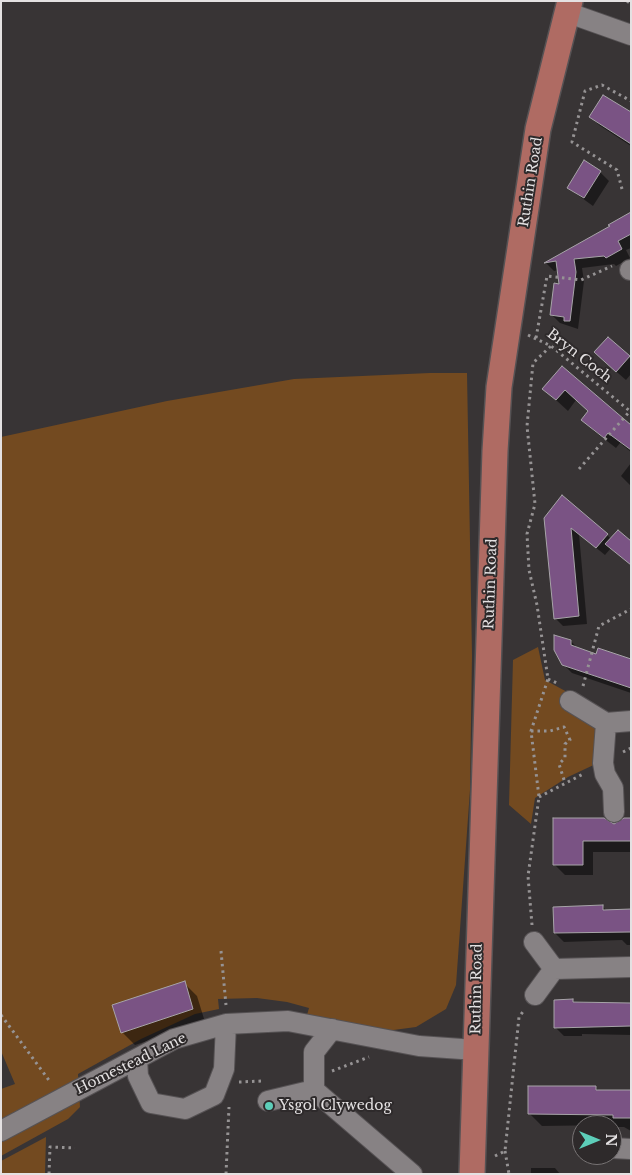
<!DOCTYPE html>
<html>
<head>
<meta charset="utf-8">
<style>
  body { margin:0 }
  #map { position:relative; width:632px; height:1175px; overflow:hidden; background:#383435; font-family:"Libre Baskerville",serif }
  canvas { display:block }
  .frame { position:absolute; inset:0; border:2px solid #e4e1e2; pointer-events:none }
  .north { position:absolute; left:572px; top:1115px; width:50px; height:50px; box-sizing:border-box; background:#2e2a2b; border:1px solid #777374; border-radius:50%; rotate:90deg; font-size:14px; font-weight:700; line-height:20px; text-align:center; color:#e4e1e2 }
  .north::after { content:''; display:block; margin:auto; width:18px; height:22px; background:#5dceb9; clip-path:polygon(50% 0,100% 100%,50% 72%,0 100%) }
</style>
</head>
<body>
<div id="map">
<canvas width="632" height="1175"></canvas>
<div class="frame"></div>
<div class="north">N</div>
</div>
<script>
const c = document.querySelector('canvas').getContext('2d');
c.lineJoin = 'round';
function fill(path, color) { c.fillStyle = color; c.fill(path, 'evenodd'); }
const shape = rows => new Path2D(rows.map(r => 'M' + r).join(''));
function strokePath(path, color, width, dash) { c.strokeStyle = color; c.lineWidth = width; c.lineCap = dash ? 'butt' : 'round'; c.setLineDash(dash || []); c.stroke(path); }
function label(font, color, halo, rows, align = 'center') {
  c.font = font + ' "Libre Baskerville",serif'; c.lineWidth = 4; c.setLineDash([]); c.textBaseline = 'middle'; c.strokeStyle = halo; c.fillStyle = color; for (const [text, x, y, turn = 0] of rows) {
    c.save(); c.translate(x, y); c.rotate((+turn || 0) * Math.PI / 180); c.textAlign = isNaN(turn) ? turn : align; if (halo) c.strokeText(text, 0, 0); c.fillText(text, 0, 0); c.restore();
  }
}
const green = shape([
  [430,373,467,373,472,655,470,790,456,985,446,1009,416,1027,386,1031,307,1015,309,1008,287,1002,257,998,218,999,219,1009,195,1014,141,1039,78,1074,80,1107,68,1119,1,1156,1,1089,15,1084,1,1051,1,437,167,401,294,379],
  [538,647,545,680,569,693,604,724,600,762,568,777,535,798,531,824,509,805,513,660],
  [46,1137,45,1174,1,1174,1,1161]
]);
const shadow = shape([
  [631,114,631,146,599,125,591,117],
  [600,172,609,181,593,206,568,188],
  [631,213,631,248,626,250,630,258,616,266,614,264,582,268,584,281,578,329,560,323,551,314,561,285,559,270,554,271,546,263,613,226],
  [608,339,631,359,631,374,626,380,604,361],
  [562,368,631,427,631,452,620,443,616,448,594,431,583,420,589,412,576,400,568,411,544,389],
  [631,463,631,486,621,476],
  [545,518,607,535,611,539,631,542,631,565,611,548,605,555,579,534,587,624,563,626,555,618],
  [571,641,578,649,597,656,631,660,631,693,572,673,563,664],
  [554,819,614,825,631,819,631,852,593,852,593,875,565,875,554,864],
  [603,907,607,911,631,911,631,945,627,945,622,940,564,942,555,933],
  [184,983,197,996,205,1022,135,1045,122,1032],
  [555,1001,631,1003,631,1035,582,1034,582,1036,564,1036,555,1027],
  [596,1088,599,1091,631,1091,631,1131,624,1127,612,1127,612,1125,542,1126,529,1113],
  [531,1168,555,1168,560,1174,531,1174]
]);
const building = shape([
  [603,95,631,112,631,144,589,117,603,95],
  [584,160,601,171,584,198,567,188,584,160],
  [631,212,631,234,618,241,622,249,606,258,604,256,574,259,576,272,570,321,564,321,564,317,550,315,554,283,559,284,556,261,544,263,610,226,608,225,631,212],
  [608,337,630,356,616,372,594,352,608,337],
  [562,366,631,425,631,450,608,433,604,438,581,420,588,411,565,390,556,400,542,389,562,366],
  [562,495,608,534,596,548,571,528,579,616,554,619,544,518,562,495],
  [618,530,631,541,631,565,605,544,618,530],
  [554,635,571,640,571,645,596,654,598,648,631,659,631,688,562,665,554,650,554,635],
  [553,818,604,818,614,824,624,818,631,818,631,841,583,841,583,865,553,865,553,818],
  [603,905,603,910,631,909,631,932,554,933,553,907,603,905],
  [185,981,193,1009,121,1033,112,1005,185,981],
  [573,999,573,1002,631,1003,631,1026,554,1028,554,1000,573,999],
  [528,1086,596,1086,596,1090,631,1090,631,1118,613,1118,613,1115,528,1114,528,1086]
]);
const path = shape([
  [627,1,631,4],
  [622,189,617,170,572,142,585,91,602,85,631,101],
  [528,335,551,346,631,412],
  [536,338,547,276,581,280,612,266],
  [579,469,630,411],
  [548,679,559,684],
  [583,686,599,626,631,609],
  [531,731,550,731,564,727,570,740,565,744,565,758,559,764,565,783],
  [623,752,631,748],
  [539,797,585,773],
  [532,925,528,876,539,797,531,731,548,679,537,605,529,570,527,534,535,504,527,426,533,363,551,346],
  [221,951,226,1005],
  [1,1015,51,1083],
  [332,1071,369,1057],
  [239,1082,262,1081],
  [505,1151,509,1174],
  [495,1156,505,1151,519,1017,525,1009],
  [49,1174,50,1147,75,1148],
  [226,1174,229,1107]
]);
const minor = shape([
  [566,12,631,35],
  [630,270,631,270],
  [570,701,606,723,631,721],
  [606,723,603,763,605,774,613,788,614,812],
  [534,942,554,969,631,967],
  [535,995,554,969],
  [332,1029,314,1052,314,1090,412,1174],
  [137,1059,138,1076,151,1103,185,1109,214,1095,224,1069,226,1024],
  [268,1101,314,1090],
  [1,1131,174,1039,226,1024,288,1021,419,1046,476,1050],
  [612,1148,631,1149]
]);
const major = shape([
  [472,1174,495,451,499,387,538,129,570,1]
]);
const markers = [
  [269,1106,5,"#5dceb9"]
];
const streetNames = [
  ["Ruthin Road",531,182,-81],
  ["Bryn Coch",579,356,38],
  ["Ruthin Road",491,584,-88],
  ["Ruthin Road",477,989,-89],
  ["Homestead Lane",131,1064,-26]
];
const poiNames = [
  ["Ysgol Clywedog",279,1106]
];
fill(green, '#734a20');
fill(shadow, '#0007');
fill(building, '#7a5384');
strokePath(building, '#a7a4a8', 1);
strokePath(minor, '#565254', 22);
strokePath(major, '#565254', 28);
strokePath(path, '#969394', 3, [2.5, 4]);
strokePath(minor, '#878284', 20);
strokePath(major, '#af6b63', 25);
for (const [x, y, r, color] of markers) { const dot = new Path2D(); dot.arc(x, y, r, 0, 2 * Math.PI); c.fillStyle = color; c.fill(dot); strokePath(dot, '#2e2a2b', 2); }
label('14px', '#e4e1e2', '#2e2a2b', streetNames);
label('14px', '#e4e1e2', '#2e2a2b', poiNames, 'left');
</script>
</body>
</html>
